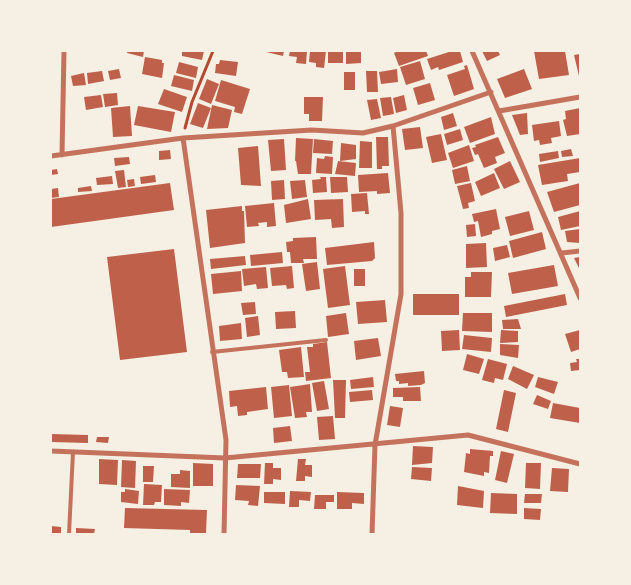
<!DOCTYPE html>
<html>
<head>
<meta charset="utf-8">
<style>
  body { margin:0 }
  #map { position:relative; width:631px; height:585px; overflow:hidden; background:#f6efe4; font-family:"Space Grotesk",sans-serif }
  canvas { display:block }
  .frame { position:absolute; inset:0; border:52px solid #f6efe4; pointer-events:none }
</style>
</head>
<body>
<div id="map">
<canvas width="631" height="585"></canvas>
<div class="frame"></div>
</div>
<script>
const c = document.querySelector('canvas').getContext('2d');
c.lineJoin = 'round';
function fill(path, color) { c.fillStyle = color; c.fill(path, 'evenodd'); }
const shape = rows => new Path2D(rows.map(r => 'M' + r).join(''));
function strokePath(path, color, width, dash) { c.strokeStyle = color; c.lineWidth = width; c.lineCap = dash ? 'butt' : 'round'; c.setLineDash(dash || []); c.stroke(path); }
const building = shape([
  [128,51,144,51,143,57,127,53],
  [182,51,204,51,202,60,182,56],
  [262,51,284,51,283,56],
  [290,51,307,51,306,64,296,63,297,57,289,56],
  [310,51,326,51,324,68,316,67,316,63,309,62],
  [328,51,343,51,343,63,328,63],
  [346,51,361,51,361,63,346,64],
  [398,51,426,51,428,56,399,66,394,53],
  [460,51,463,62,439,70,438,67,431,70,427,59,449,52],
  [482,51,498,51,500,55,487,61],
  [534,51,565,51,569,75,539,79],
  [580,54,580,76,579,76,574,55],
  [145,57,162,60,162,63,164,63,162,78,142,74],
  [220,60,238,62,236,76,215,73,216,64,219,64],
  [420,61,425,79,406,85,400,67],
  [179,62,198,67,196,78,176,73],
  [467,65,474,89,454,96,447,75,465,69,464,66],
  [119,69,121,78,110,80,108,71],
  [397,69,398,82,381,84,379,72],
  [524,69,532,89,505,98,497,79],
  [102,71,104,81,88,84,87,73],
  [366,71,377,71,378,92,367,92],
  [344,72,355,72,355,90,344,90],
  [84,73,86,85,73,86,71,76],
  [174,75,194,80,192,91,171,86],
  [207,79,219,84,211,104,199,99],
  [221,80,250,89,242,114,234,112,235,107,215,101],
  [430,83,435,100,418,105,413,88],
  [164,89,187,97,182,112,158,104],
  [117,93,118,105,105,107,103,94],
  [101,95,103,107,86,110,84,97],
  [404,95,407,110,396,113,393,98],
  [304,97,323,97,322,121,309,121,309,114,304,114],
  [391,97,394,114,383,116,380,98],
  [377,99,381,118,371,120,367,100],
  [198,103,211,108,203,128,190,124],
  [212,105,232,110,228,128,207,129],
  [130,106,132,136,113,137,111,108],
  [138,106,175,112,171,132,134,125],
  [580,108,580,134,567,136,563,120,566,119,565,111],
  [453,113,457,126,444,130,441,117],
  [527,113,528,134,520,135,512,115],
  [491,117,495,134,470,143,464,127],
  [559,121,561,136,551,138,552,143,540,145,539,140,534,141,532,125],
  [420,127,423,148,405,150,402,129],
  [460,129,463,140,447,145,444,134],
  [441,134,447,160,432,163,426,137],
  [376,137,388,137,389,166,382,166,382,169,377,169],
  [498,137,505,153,495,157,497,163,484,168,478,154,475,155,472,148,476,147,475,145],
  [296,138,313,139,311,174,298,174,296,161,295,161],
  [284,139,286,170,271,171,268,140],
  [314,139,333,141,332,154,313,153],
  [360,141,372,142,372,168,359,168],
  [341,143,356,145,356,159,340,161],
  [469,145,474,161,453,168,448,153],
  [258,146,261,186,241,185,238,148],
  [571,149,573,156,562,157,561,151],
  [170,150,171,159,159,160,159,151],
  [558,151,559,158,540,162,539,154],
  [325,156,333,157,332,174,316,173,317,158,324,159],
  [129,157,130,164,115,166,114,158],
  [580,158,580,172,567,174,568,181,542,185,538,165],
  [338,161,356,163,355,176,335,174],
  [510,161,520,182,504,189,494,169],
  [467,166,470,181,455,184,452,170],
  [57,169,58,174,51,175,51,170],
  [124,170,126,187,118,188,115,171],
  [388,173,390,193,377,194,377,191,359,192,358,175],
  [494,173,500,188,481,196,475,182],
  [155,175,156,182,141,184,140,177],
  [112,176,113,184,97,185,96,178],
  [320,177,326,177,327,192,313,193,312,180,321,179],
  [330,177,347,177,348,192,331,193],
  [134,179,135,186,128,187,127,180],
  [284,180,285,199,272,200,271,181],
  [305,180,307,197,292,199,290,181],
  [170,183,174,210,51,227,51,199],
  [471,183,475,201,468,203,469,208,463,209,457,186],
  [580,183,580,205,554,212,547,192],
  [91,186,92,191,78,192,78,188],
  [58,188,59,197,51,198,51,189],
  [367,193,369,214,365,214,365,211,352,212,351,194],
  [308,199,311,219,286,223,284,205],
  [343,199,344,227,332,228,331,219,315,220,314,200],
  [274,203,276,226,267,227,267,222,258,223,259,226,247,227,245,206],
  [242,206,242,211,244,211,245,243,210,248,206,210],
  [496,209,500,229,492,231,492,234,481,237,478,221,474,222,472,214],
  [529,211,534,230,510,236,505,217],
  [580,211,580,226,561,230,558,217],
  [475,224,476,236,467,237,466,225],
  [580,229,580,243,567,242,565,231],
  [542,232,546,249,513,258,509,241],
  [316,237,317,259,303,259,304,263,291,263,290,252,287,252,286,242,293,241,293,238],
  [374,242,375,258,372,261,327,265,325,248],
  [486,243,487,267,466,268,466,244],
  [507,245,510,257,495,261,493,248],
  [174,249,187,352,120,360,107,257],
  [282,252,283,263,251,266,250,255],
  [245,256,246,265,211,269,210,259],
  [580,257,580,270,574,258],
  [317,262,320,289,306,291,302,264],
  [554,265,558,286,512,294,508,273],
  [292,266,294,288,287,289,286,285,272,286,270,268],
  [345,266,350,305,328,308,323,269],
  [266,267,268,288,257,289,256,284,244,286,242,269],
  [354,269,365,269,365,286,354,286],
  [241,271,242,291,213,294,211,274],
  [471,272,492,272,491,297,465,297,465,277,471,277],
  [413,294,459,294,459,315,413,315],
  [565,294,567,305,506,317,504,306],
  [385,300,387,322,358,324,356,302],
  [255,302,256,314,243,315,241,303],
  [295,311,296,328,276,329,275,312],
  [346,313,349,334,328,337,326,316],
  [463,313,492,313,492,332,462,331],
  [258,316,260,335,247,337,245,318],
  [518,319,521,329,503,329,502,320],
  [241,323,242,339,220,341,219,326],
  [459,330,460,350,442,351,441,331],
  [501,330,518,331,518,342,500,343],
  [580,330,580,349,571,352,565,334],
  [464,335,492,338,491,352,462,349],
  [378,338,381,356,356,360,354,341],
  [327,342,331,378,306,381,305,372,310,372,307,347,313,347,313,344],
  [500,344,519,345,518,358,500,355],
  [301,347,304,377,288,378,287,372,282,372,279,350],
  [467,354,484,359,479,374,463,370],
  [488,359,507,364,503,380,495,378,494,383,482,380],
  [576,359,580,359,580,370,571,371,570,363,577,362],
  [513,366,534,375,527,389,508,379],
  [424,371,425,383,421,385,408,386,408,383,399,384,399,381,396,381,395,374],
  [373,377,374,387,351,389,350,380],
  [538,377,558,382,554,394,535,387],
  [333,380,346,380,345,418,335,418],
  [324,381,329,409,317,411,312,383],
  [310,384,312,412,306,412,307,417,295,418,290,387],
  [289,385,292,416,274,418,271,387],
  [266,387,268,409,247,412,247,415,238,416,237,406,230,407,229,391],
  [420,387,421,401,403,401,403,397,393,397,393,388],
  [372,390,373,400,350,402,349,392],
  [504,390,516,393,508,432,496,429],
  [537,395,551,401,548,409,533,404],
  [553,403,580,408,580,423,550,418],
  [390,406,403,408,400,427,387,425],
  [333,416,335,439,319,440,317,417],
  [290,426,292,441,274,443,273,428],
  [51,434,88,435,88,443,51,442],
  [97,437,109,437,108,443,96,442],
  [413,446,433,447,432,463,412,465],
  [470,449,493,451,493,456,490,456,489,473,484,472,484,476,464,472,466,453,470,454],
  [501,451,514,454,507,483,495,480],
  [99,459,118,460,117,485,99,484],
  [298,459,306,459,305,465,312,465,312,477,305,476,305,481,296,481],
  [122,460,136,461,135,488,121,487],
  [193,463,213,464,213,486,193,486],
  [265,463,273,463,273,468,281,468,281,480,273,479,273,484,264,484],
  [526,463,541,463,540,489,525,488],
  [238,464,261,464,260,478,237,478],
  [143,466,154,466,153,482,143,482],
  [412,467,432,468,431,481,411,479],
  [552,468,569,469,568,492,550,491],
  [180,470,190,471,190,488,171,487,171,474,180,474],
  [144,484,162,485,161,502,155,502,154,505,143,505],
  [236,485,260,486,258,506,248,505,249,501,235,500],
  [458,486,484,491,483,508,457,505],
  [125,489,139,491,138,504,121,502,121,492,125,492],
  [164,489,190,490,189,503,181,502,181,506,164,505],
  [290,491,311,492,310,501,299,500,299,507,289,507],
  [264,492,285,492,285,504,264,503],
  [337,492,364,493,364,504,352,503,352,509,337,509],
  [491,493,517,494,517,514,490,513],
  [525,494,542,494,541,503,524,503],
  [315,495,334,495,334,502,326,502,326,509,314,509],
  [125,508,207,510,206,533,190,533,190,530,124,528],
  [524,508,541,509,540,520,524,519],
  [51,526,61,527,61,534,51,534],
  [76,528,95,529,94,534,76,534]
]);
const path = shape([
  [185,128,192,102,213,51]
]);
const service = shape([
  [212,352,326,340],
  [69,534,73,452]
]);
const minor = shape([
  [472,51,580,298],
  [499,111,580,97],
  [183,138,226,440,224,534],
  [62,155,64,51],
  [51,156,183,138,312,130,363,133,393,126,491,92],
  [562,253,580,251],
  [51,451,225,458,468,435,580,464],
  [372,534,375,445,401,294,401,213,393,126]
]);
fill(building, '#bf614a');
strokePath(path, '#b5482f', 3);
strokePath(service, '#c5725c', 4);
strokePath(minor, '#c5725c', 5);
</script>
</body>
</html>
